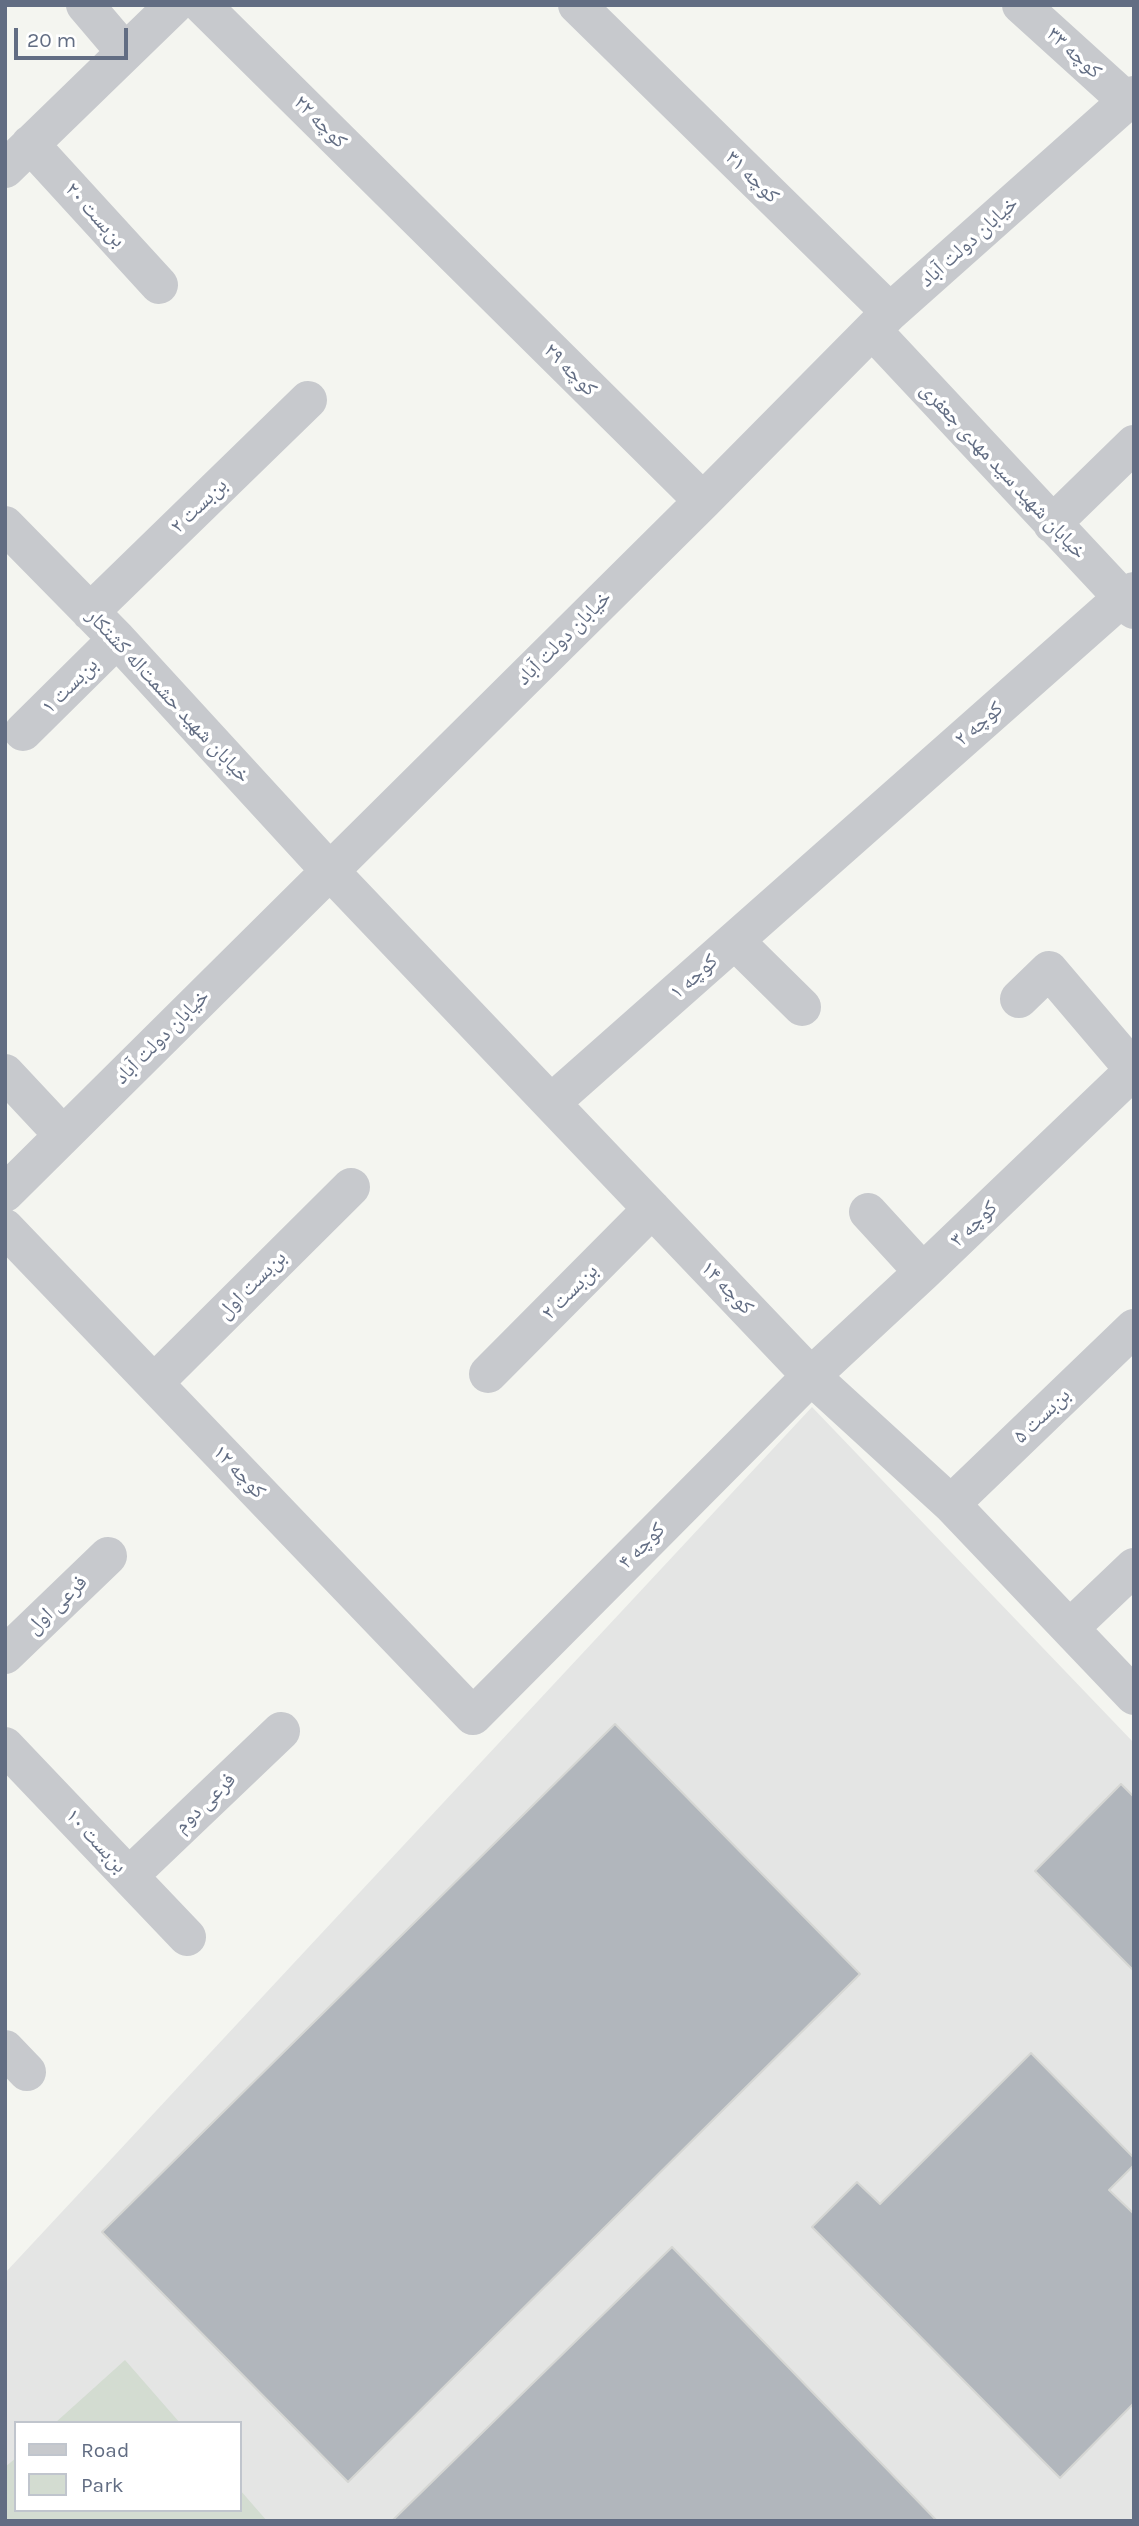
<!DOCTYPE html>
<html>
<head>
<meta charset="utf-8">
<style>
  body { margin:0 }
  #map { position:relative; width:1139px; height:2526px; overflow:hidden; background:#f4f5f0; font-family:Karla,sans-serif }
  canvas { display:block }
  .frame { position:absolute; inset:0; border:7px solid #626d83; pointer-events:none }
  .legend { position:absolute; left:14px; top:2421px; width:228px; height:91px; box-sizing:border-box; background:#fff; border:2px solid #c0c5cd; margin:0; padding:9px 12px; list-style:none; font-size:21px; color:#626d83 }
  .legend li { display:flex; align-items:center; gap:14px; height:35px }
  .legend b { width:35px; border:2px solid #c0c5cd }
  .scale { position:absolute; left:14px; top:28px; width:114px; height:32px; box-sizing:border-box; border:4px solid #626d83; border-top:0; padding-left:9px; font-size:21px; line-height:24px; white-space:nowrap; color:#626d83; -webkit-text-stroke:5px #fff; paint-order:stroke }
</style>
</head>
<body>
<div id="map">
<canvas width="1139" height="2526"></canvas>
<div class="frame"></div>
<ul class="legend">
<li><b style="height:9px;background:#c7c9cd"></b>Road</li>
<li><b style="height:19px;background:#d3dcd1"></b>Park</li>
</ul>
<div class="scale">20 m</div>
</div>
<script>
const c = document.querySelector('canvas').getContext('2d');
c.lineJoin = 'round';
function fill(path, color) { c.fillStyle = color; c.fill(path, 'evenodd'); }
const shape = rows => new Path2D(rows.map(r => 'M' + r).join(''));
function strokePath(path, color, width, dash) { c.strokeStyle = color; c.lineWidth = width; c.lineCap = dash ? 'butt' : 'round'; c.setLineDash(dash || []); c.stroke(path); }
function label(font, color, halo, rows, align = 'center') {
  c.font = font + ' Karla,"Noto Naskh Arabic",sans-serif'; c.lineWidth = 7; c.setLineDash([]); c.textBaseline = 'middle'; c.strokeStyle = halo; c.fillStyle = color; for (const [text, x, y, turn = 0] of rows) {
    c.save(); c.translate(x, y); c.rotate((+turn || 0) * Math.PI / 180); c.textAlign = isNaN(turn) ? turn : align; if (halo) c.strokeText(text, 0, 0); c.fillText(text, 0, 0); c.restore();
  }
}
const built = shape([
  [812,1407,1134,1743,1134,2521,5,2521,5,2273],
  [16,2423,240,2423,240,2510,16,2510]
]);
const green = shape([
  [125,2360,180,2423,55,2423],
  [16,2458,16,2510,240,2510,240,2490,267,2521,5,2521,5,2467]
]);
const building = shape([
  [615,1724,860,1974,348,2482,102,2232,615,1724],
  [1121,1784,1134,1797,1134,1971,1035,1871,1121,1784],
  [1031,2053,1134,2158,1134,2165,1109,2190,1134,2214,1134,2403,1060,2478,812,2227,857,2182,880,2204,1031,2053],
  [672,2247,937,2521,392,2521,672,2247]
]);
const minor = shape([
  [85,5,125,52],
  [202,5,703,501],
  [577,5,890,312],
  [1021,5,1127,101],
  [30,144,159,285],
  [5,169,174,5],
  [873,331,1134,610],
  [1052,524,1134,444],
  [5,525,117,639,329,870,811,1376,951,1504,1134,1696],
  [90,612,308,400],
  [23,732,117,639],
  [735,941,802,1007],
  [1019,999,1049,970,1134,1070],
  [5,1073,63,1135],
  [551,1103,1122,598,1134,591],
  [5,1193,703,501,890,312,1134,95],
  [868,1212,923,1272],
  [5,1228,473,1716,811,1376,923,1272,1134,1070],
  [488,1374,652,1209],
  [154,1383,351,1187],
  [951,1504,1134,1328],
  [1070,1628,1134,1567],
  [5,1655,108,1556],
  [5,1746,187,1937],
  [129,1876,281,1731],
  [5,2049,27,2072]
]);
const streetNames = [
  ["کوچه ۳۳",1074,53,42],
  ["کوچه ۲۲",320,122,45],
  ["کوچه ۳۱",752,177,44],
  ["بن‌بست ۲۰",95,215,48],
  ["خیابان دولت آباد",969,242,-42],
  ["کوچه ۲۹",570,370,45],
  ["خیابان شهید سید مهدی جعفری",1003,471,47],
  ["بن‌بست ۲",199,506,-44],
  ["خیابان دولت آباد",564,638,-45],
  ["بن‌بست ۱",70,686,-45],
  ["خیابان شهید حشمت‌اله کشتکار",168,696,47],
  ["کوچه ۲",979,724,-41],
  ["کوچه ۱",694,977,-42],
  ["خیابان دولت آباد",162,1037,-45],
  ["کوچه ۳",974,1224,-44],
  ["بن‌بست اول",252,1285,-45],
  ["کوچه ۱۴",727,1288,46],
  ["بن‌بست ۲",570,1292,-45],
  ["بن‌بست ۵",1042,1416,-44],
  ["کوچه ۱۲",239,1472,46],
  ["کوچه ۴",642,1546,-45],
  ["فرعی اول",57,1605,-44],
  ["فرعی دوم",205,1803,-44],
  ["بن‌بست ۱۰",96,1841,47]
];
fill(built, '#e4e5e4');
fill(green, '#d3dcd1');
fill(building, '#b1b6bc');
strokePath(building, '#d5d6d3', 2);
strokePath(minor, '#c7c9cd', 38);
label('21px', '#626d83', '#fff', streetNames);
</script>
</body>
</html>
